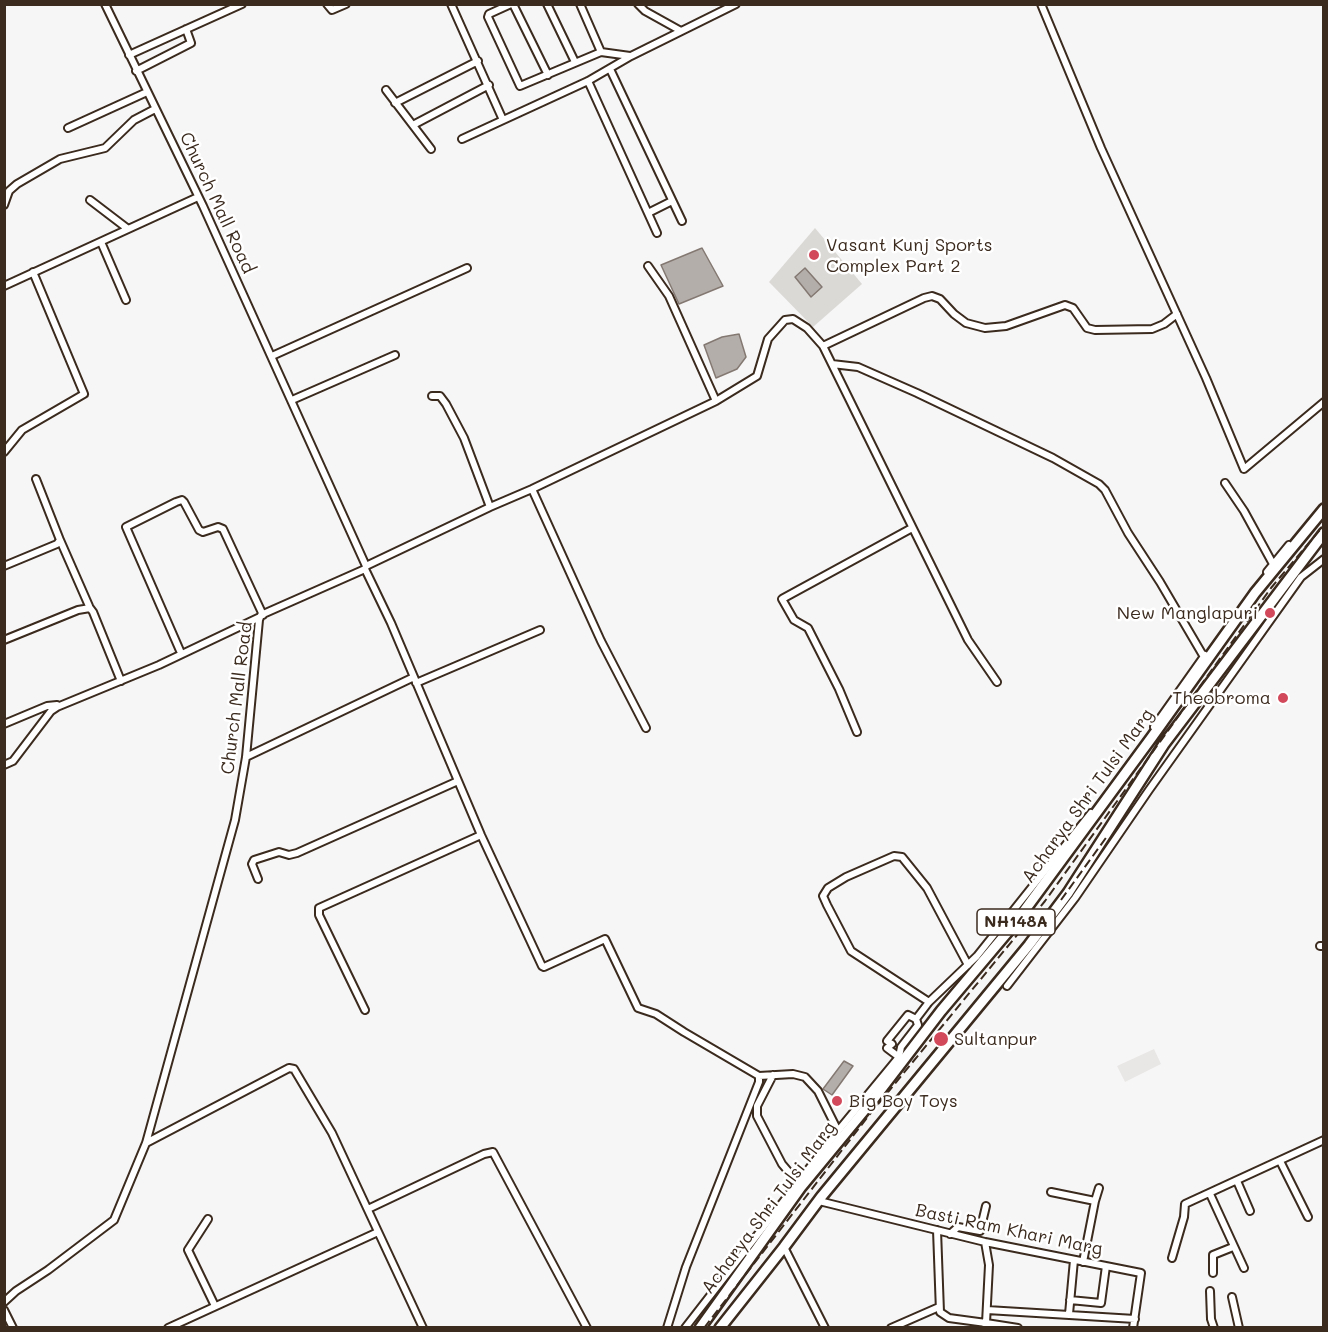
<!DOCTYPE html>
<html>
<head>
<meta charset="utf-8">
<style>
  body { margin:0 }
  #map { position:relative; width:1328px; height:1332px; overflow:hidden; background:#f7f6f6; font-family:Mali,sans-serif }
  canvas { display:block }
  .frame { position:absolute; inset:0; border:6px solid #3b2a1e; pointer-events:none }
</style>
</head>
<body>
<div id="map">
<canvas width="1328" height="1332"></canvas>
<div class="frame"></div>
</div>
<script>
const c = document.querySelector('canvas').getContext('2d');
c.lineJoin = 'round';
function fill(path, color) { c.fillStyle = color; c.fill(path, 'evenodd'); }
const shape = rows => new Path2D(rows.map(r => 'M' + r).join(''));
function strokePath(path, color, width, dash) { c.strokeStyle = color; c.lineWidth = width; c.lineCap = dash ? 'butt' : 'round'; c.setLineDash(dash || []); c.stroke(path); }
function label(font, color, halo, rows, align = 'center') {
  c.font = font + ' Mali,sans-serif'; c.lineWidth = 5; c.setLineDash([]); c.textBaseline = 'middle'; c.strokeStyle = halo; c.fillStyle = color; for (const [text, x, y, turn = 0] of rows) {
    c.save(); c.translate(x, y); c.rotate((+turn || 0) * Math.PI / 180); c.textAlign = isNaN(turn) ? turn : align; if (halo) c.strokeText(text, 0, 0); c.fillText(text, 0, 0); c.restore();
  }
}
const built = shape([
  [1154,1049,1161,1064,1125,1082,1117,1066]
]);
const green = shape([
  [815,228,862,284,813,327,769,282]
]);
const water = shape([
  [702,248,723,286,679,304,661,265,702,248],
  [805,268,822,287,811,297,795,277,805,268],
  [739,334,746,357,737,369,716,378,704,345,722,337,739,334],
  [844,1061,853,1066,832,1095,823,1089,844,1061]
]);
const minor = shape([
  [105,4,203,206,366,566],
  [327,4,332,10,346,4],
  [451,4,503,120],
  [511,4,489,14,488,17,520,86,601,52,630,56],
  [513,4,548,75],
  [547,4,575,62],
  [580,4,601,52],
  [638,4,645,11,681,31],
  [1041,4,1101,148,1206,378,1244,469,1324,402],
  [129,55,242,4],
  [610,69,682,221],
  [136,71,191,43,186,29],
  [588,81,657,233],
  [386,90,431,149],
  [395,103,478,61],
  [413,125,489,85],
  [68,128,147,92],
  [462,139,588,81,631,56,736,4],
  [90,200,128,229],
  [4,205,9,191,17,184,60,159,105,148,134,120,155,109],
  [648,213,672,201],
  [101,242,126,300],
  [648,266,669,296,716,401],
  [4,286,198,197],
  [823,346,924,298,932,296,940,299,954,314,966,323,985,328,1006,326,1065,305,1073,308,1087,328,1095,330,1152,329,1164,324,1177,314],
  [272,356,467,268],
  [832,364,858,367,917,393,1053,458,1099,484,1105,490,1128,533,1160,582,1204,657],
  [432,396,440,396,446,404,464,438,490,507],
  [292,400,395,355],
  [4,452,22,430,84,394,33,272],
  [1225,483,1244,511,1273,564],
  [532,489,601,641,646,728],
  [60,540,89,606],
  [4,566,57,544,60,540,36,479],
  [365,569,391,623,481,835,542,966,544,967,605,939,638,1008,656,1014,684,1032,759,1076,759,1082,686,1267,667,1328],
  [1267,572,1289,545],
  [4,640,78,610,90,608,93,612,121,681],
  [181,653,126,527,176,502,182,500,184,502,199,530,203,532,218,527,223,529,263,615],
  [416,683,540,630],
  [4,724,47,706,57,705],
  [1154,727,1205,655],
  [857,732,839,689,808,628,794,620,782,599,912,528],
  [246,757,414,677],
  [4,765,13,761,51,711,57,707,159,665,260,617],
  [258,879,252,864,254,860,279,852,289,855,297,853,458,781],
  [1320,946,1324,946],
  [1007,986,1075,898,1149,790,1301,577,1324,559],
  [929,1002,851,951,827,905,823,896,828,888,846,877,894,856,902,857,927,888,968,965],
  [365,1010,319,915,319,908,481,835],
  [899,1057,901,1047,918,1025,916,1019],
  [773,1075,757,1106,757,1116,782,1164,799,1184],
  [759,1076,793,1074,805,1077,818,1091,838,1131],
  [146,1143,289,1068,294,1069,332,1133,423,1328],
  [1280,1161,1308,1217],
  [1237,1181,1250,1211],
  [1051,1192,1095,1201],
  [1210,1194,1244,1268],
  [819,1201,985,1242,1141,1273,1133,1328],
  [368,1209,484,1154,493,1152,587,1328],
  [208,1219,188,1250,215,1306],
  [937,1230,940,1312,949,1318,986,1323,985,1328],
  [950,1234,958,1227,980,1231,986,1206],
  [985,1242,989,1265,986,1323,1018,1328],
  [784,1247,825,1328],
  [1172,1258,1184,1217,1185,1204,1324,1140],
  [1083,1262,1095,1201,1099,1188],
  [1213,1273,1213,1255,1233,1247],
  [1210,1291,1211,1319,1214,1328],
  [1232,1297,1239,1328],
  [1070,1300,1101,1303,1106,1266],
  [4,1302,16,1291,48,1270,114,1220,146,1143,235,820,246,757,259,620,261,615,365,569,366,566,490,507,532,489,716,401,757,376,768,339,785,320,793,319,807,328,823,346,968,640,997,682],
  [4,1310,13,1328],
  [987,1310,1135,1319],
  [1069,1314,1074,1260],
  [168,1328,378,1232],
  [685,1328,838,1131,899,1057,887,1048,892,1044,887,1041,908,1015,916,1019,929,1002,977,956,1091,813],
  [891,1328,939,1307]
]);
const highway = shape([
  [700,1328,801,1187,872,1101,941,1011,1016,922,1152,737,1255,593,1324,509],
  [720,1328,784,1247,822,1196,1029,945,1068,893,1164,744,1324,533]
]);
const rail = shape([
  [1061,900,1108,835],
  [704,1328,870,1114,1045,901,1271,588,1324,525]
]);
const markers = [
  [814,255,6,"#d1495b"],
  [1270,613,6,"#d1495b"],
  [1283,698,6,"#d1495b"],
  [941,1039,8,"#d1495b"],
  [837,1101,6,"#d1495b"]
];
const shields = [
  [1016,922,78]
];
const shieldNames = [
  ["NH148A",1016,922]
];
const streetNames = [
  ["Church Mall Road",217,203,65],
  ["Church Mall Road",237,698,-83],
  ["Acharya Shri Tulsi Marg",1088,796,-54],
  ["Acharya Shri Tulsi Marg",769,1208,-53],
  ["Basti Ram Khari Marg",1009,1230,12]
];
const poiNames = [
  ["Vasant Kunj Sports",826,245],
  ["Complex Part 2",826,266],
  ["New Manglapuri",1258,613,"right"],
  ["Theobroma",1271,698,"right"],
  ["Sultanpur",954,1039],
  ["Big Boy Toys",849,1101]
];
fill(built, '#e9e7e6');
fill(green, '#dbd9d6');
fill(water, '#b4aeaa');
strokePath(water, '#847972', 1.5);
strokePath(minor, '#3b2a1e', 10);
strokePath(highway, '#3b2a1e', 14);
strokePath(minor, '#fff', 6);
strokePath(highway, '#fff', 9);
strokePath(rail, '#3b2a1e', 2, [9, 4.5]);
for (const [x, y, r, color] of markers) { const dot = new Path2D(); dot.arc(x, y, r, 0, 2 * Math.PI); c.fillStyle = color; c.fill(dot); strokePath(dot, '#fff', 2); }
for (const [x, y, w] of shields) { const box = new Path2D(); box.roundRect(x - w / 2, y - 13, w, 26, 4.5); c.fillStyle = '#fff'; c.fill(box); strokePath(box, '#3b2a1e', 1.5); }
label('bold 16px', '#3b2a1e', null, shieldNames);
label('18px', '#3b2a1e', '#fff', streetNames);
label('18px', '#3b2a1e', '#fff', poiNames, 'left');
</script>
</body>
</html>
